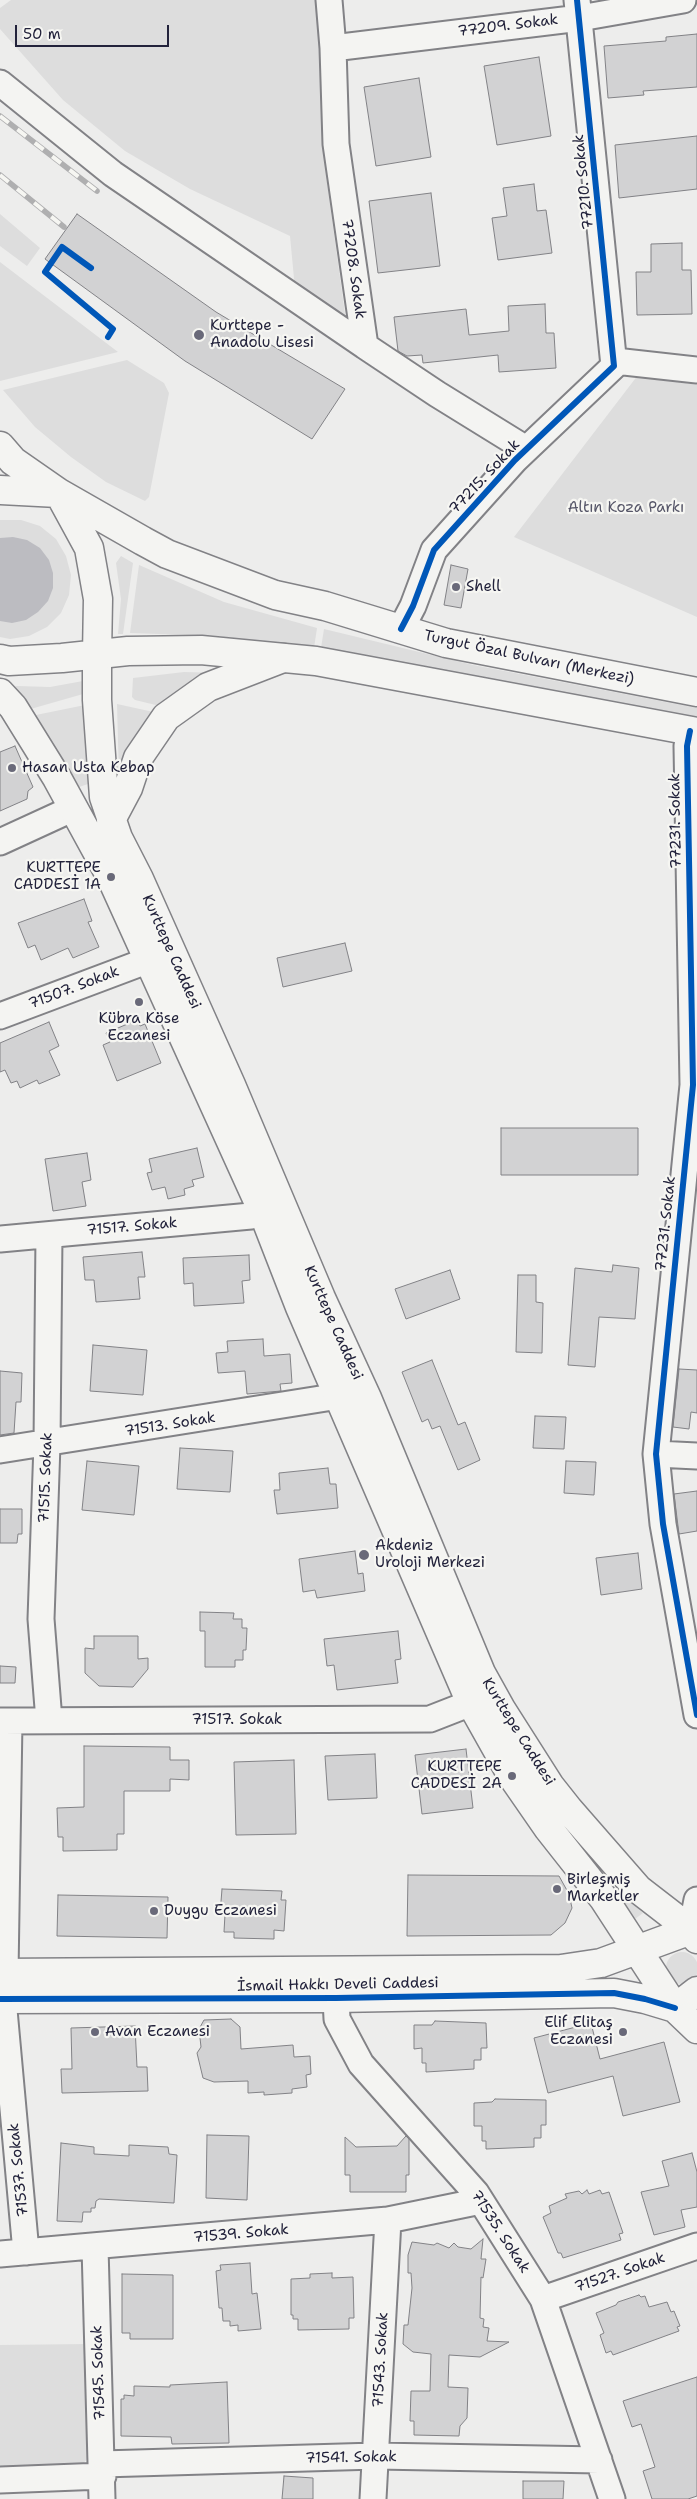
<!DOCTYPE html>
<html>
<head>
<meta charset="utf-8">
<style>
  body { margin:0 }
  #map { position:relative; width:697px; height:2499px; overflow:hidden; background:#ededec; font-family:"Shantell Sans",sans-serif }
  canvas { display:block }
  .scale { position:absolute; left:15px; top:25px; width:154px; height:22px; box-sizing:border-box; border:2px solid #22223b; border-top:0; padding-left:6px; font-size:15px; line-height:18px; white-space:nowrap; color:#22223b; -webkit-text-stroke:4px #f6f6f2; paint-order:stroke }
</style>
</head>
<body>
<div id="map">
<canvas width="697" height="2499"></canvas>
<div class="scale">50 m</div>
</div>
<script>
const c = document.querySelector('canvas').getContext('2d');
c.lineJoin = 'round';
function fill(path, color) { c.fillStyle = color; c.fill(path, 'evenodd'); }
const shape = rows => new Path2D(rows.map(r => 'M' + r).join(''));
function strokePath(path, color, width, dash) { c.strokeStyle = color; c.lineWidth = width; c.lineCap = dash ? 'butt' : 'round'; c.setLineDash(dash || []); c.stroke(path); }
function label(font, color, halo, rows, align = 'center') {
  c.font = font + ' "Shantell Sans",sans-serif'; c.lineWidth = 4.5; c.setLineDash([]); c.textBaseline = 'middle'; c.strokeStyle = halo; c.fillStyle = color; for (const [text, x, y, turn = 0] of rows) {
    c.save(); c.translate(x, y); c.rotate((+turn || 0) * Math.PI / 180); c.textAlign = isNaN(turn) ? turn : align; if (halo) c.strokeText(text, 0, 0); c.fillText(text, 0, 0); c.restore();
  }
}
const built = shape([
  [11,0,318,0,326,175,346,321,295,289,290,236,190,189,125,151,63,100,0,29,0,8],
  [0,214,40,248,27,266,0,246],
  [0,262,118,352,0,381],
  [127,360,164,383,169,393,149,497,145,501,106,482,71,457,35,427,3,390],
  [638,375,697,385,697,617,514,537],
  [0,520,21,520,40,526,56,539,66,556,71,575,69,595,61,613,47,627,29,636,10,639,0,637],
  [121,556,133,563,123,634,118,634,121,599,116,563],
  [139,565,224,602,317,628,314,648,216,636,130,633],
  [324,629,473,665,697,708,697,718,321,648],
  [184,672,222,673,164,707,135,700,132,697,133,678],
  [83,681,83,694,27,710,11,688,17,686,50,687],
  [117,704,158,713,119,777],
  [85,705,91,783,79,787,31,716],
  [620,1892,643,1913,635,1919,617,1893],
  '666 1968a16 16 0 1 1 32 0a16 16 0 1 1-32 0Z',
  [89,2344,90,2456,80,2467,0,2468,0,2345]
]);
const water = shape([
  [13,537,27,540,40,548,49,560,53,573,53,588,48,601,38,612,26,620,12,623,0,621,0,538]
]);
const building = shape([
  [697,34,697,87,643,91,644,95,608,98,604,46,666,41,666,37,697,34],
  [539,57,551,136,497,145,484,66,539,57],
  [419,78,431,157,376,166,364,87,419,78],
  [697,136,697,189,619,198,615,145,697,136],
  [534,184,537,211,546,210,552,253,498,260,492,218,507,216,503,188,534,184],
  [431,193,440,266,378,273,369,201,431,193],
  [77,214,216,312,345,389,312,439,185,361,45,259,77,214],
  [682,243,682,270,691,270,692,314,637,315,636,272,651,272,651,244,682,243],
  [545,304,546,333,554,333,556,368,499,372,498,355,423,363,422,355,407,356,398,351,394,317,466,309,469,335,509,331,508,306,545,304],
  [451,565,468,569,461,608,444,605,451,565],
  [15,746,33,787,28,791,27,799,0,811,0,752,15,746],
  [84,899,92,921,88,922,99,947,73,958,68,948,41,960,35,945,28,948,18,923,84,899],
  [345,943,352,971,283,987,277,958,345,943],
  [137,1020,140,1026,145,1024,161,1063,117,1081,103,1045,110,1042,106,1033,137,1020],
  [49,1022,59,1046,49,1051,60,1075,39,1084,37,1080,20,1088,17,1081,11,1083,5,1070,0,1072,0,1043,49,1022],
  [501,1128,638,1128,638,1175,501,1175,501,1128],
  [197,1148,204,1177,192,1180,194,1186,184,1189,185,1195,168,1199,165,1187,152,1190,147,1173,152,1172,149,1159,197,1148],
  [87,1153,91,1180,82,1182,86,1206,53,1211,45,1159,87,1153],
  [142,1252,145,1277,138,1277,140,1299,96,1302,94,1280,85,1280,83,1257,142,1252],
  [249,1255,250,1280,242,1281,244,1303,194,1306,193,1283,184,1284,183,1258,249,1255],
  [613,1265,639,1268,635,1319,599,1317,595,1367,568,1365,575,1268,612,1272,613,1265],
  [450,1270,460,1299,406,1319,395,1289,450,1270],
  [518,1275,536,1275,536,1302,543,1303,542,1353,516,1352,518,1275],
  [263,1339,264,1356,290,1354,292,1383,280,1384,281,1391,247,1394,245,1371,218,1373,216,1353,228,1352,227,1341,263,1339],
  [93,1345,147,1350,143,1395,90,1391,93,1345],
  [432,1360,458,1425,465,1422,480,1460,458,1470,440,1426,432,1429,428,1419,422,1422,402,1372,432,1360],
  [679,1369,697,1370,697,1413,691,1412,689,1429,673,1427,679,1369],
  [0,1371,22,1373,21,1402,16,1402,14,1433,0,1435,0,1371],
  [535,1416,566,1417,564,1449,533,1448,535,1416],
  [180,1448,233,1451,230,1492,177,1489,180,1448],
  [87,1461,139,1466,134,1515,82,1510,87,1461],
  [566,1461,596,1462,594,1495,564,1493,566,1461],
  [328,1468,330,1484,336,1484,338,1508,277,1514,274,1490,280,1490,279,1473,328,1468],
  [697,1491,697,1531,679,1534,674,1494,697,1491],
  [0,1509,22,1509,22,1534,18,1534,17,1543,0,1543,0,1509],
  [355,1551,358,1574,363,1573,365,1591,317,1598,315,1590,303,1592,299,1559,355,1551],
  [638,1553,642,1589,601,1595,596,1558,638,1553],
  [200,1612,234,1613,233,1619,242,1619,242,1628,247,1628,246,1650,243,1650,243,1660,235,1660,235,1667,205,1667,205,1631,200,1631,200,1612],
  [398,1631,401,1659,395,1660,398,1683,337,1690,334,1665,327,1666,324,1639,398,1631],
  [94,1636,138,1636,138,1659,148,1658,148,1669,133,1687,99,1686,85,1673,85,1648,94,1649,94,1636],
  [0,1666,16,1667,15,1683,0,1683,0,1666],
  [84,1746,170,1747,170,1760,189,1760,189,1780,170,1779,170,1791,124,1791,124,1834,117,1834,117,1850,63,1851,63,1837,58,1837,57,1808,84,1807,84,1746],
  [466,1749,473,1808,422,1814,415,1755,466,1749],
  [375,1754,377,1798,328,1800,325,1756,375,1754],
  [294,1760,296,1834,236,1835,234,1762,294,1760],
  [408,1875,559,1876,569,1894,572,1908,565,1923,551,1935,407,1936,408,1875],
  [222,1889,282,1891,281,1900,286,1900,284,1931,274,1930,274,1939,234,1938,234,1932,224,1932,225,1914,220,1914,222,1889],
  [58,1895,168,1897,167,1938,57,1936,58,1895],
  [231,2019,240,2027,241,2049,293,2045,294,2057,310,2056,311,2074,306,2075,307,2087,292,2089,292,2093,264,2095,264,2092,248,2093,248,2081,214,2082,203,2078,197,2053,201,2047,199,2029,204,2020,231,2019],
  [435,2021,486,2023,487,2048,481,2048,481,2060,474,2060,474,2069,426,2072,426,2063,422,2063,422,2048,414,2049,414,2025,432,2025,435,2021],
  [591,2023,600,2059,664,2042,680,2102,623,2116,613,2076,548,2093,534,2038,591,2023],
  [135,2026,137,2067,147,2067,148,2091,62,2093,61,2069,72,2069,71,2028,135,2026],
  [495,2099,546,2100,546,2125,541,2125,541,2138,534,2138,534,2147,486,2149,486,2141,482,2141,482,2126,474,2126,474,2103,492,2102,495,2099],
  [207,2135,249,2136,247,2200,206,2198,207,2135],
  [406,2136,409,2139,409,2175,406,2175,406,2192,350,2192,350,2175,345,2175,345,2137,356,2147,397,2146,406,2136],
  [61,2143,94,2147,94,2154,129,2156,129,2145,168,2147,169,2154,177,2155,174,2203,99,2199,96,2201,95,2208,91,2208,91,2212,83,2212,82,2222,57,2221,61,2143],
  [692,2153,697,2172,697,2207,681,2210,685,2227,654,2235,641,2192,669,2186,662,2161,692,2153],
  [587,2190,589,2194,600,2190,602,2194,609,2192,623,2233,619,2234,621,2240,563,2258,561,2253,558,2253,543,2217,551,2213,549,2206,567,2198,565,2194,579,2191,582,2194,587,2190],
  [483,2239,481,2259,486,2259,483,2278,481,2277,480,2318,484,2319,483,2327,489,2328,487,2341,509,2342,480,2357,449,2355,448,2387,468,2388,467,2418,460,2426,459,2436,414,2435,414,2421,410,2421,411,2391,430,2391,431,2354,413,2352,403,2344,404,2325,408,2325,412,2288,411,2273,408,2273,408,2255,412,2242,434,2245,437,2243,449,2248,454,2243,458,2247,471,2249,483,2239],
  [250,2263,252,2294,257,2293,261,2329,238,2331,238,2325,230,2326,230,2321,223,2321,222,2308,219,2308,216,2271,221,2270,220,2265,250,2263],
  [332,2273,332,2278,353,2277,354,2318,349,2318,349,2329,298,2330,298,2319,293,2319,293,2315,291,2315,291,2279,310,2278,310,2274,332,2273],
  [122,2274,173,2275,173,2339,130,2339,130,2333,122,2333,122,2274],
  [639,2295,641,2297,645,2296,649,2307,667,2302,671,2312,674,2311,680,2326,677,2327,679,2331,613,2355,611,2351,606,2353,600,2335,604,2333,596,2313,616,2305,618,2302,639,2295],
  [697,2377,697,2496,688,2499,652,2499,643,2471,655,2467,641,2424,632,2427,623,2401,697,2377],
  [227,2382,229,2443,172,2444,171,2437,121,2436,121,2399,124,2399,124,2395,134,2396,134,2386,170,2387,170,2385,227,2382],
  [284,2476,313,2478,313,2499,282,2499,284,2476],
  [523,2481,564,2481,563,2499,523,2499,523,2481]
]);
const street = shape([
  [329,0,333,48,336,144,365,346,437,394,526,449],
  [333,48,580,18,683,0],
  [0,83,113,174,365,346],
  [615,361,697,370],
  [401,629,413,606,434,550,515,460,614,366,577,0],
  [690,731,687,746,693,1085,656,1454,663,1524,697,1715],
  [0,842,74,808],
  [0,1016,149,960],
  [49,1235,47,1444,41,1619,49,1721],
  [0,1239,251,1216,263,1212],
  [0,1450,339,1396],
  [656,1454,697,1456],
  [0,1721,430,1719,471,1703],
  [691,1930,697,1900],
  [5,1973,9,1721],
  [336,1998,337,2019,361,2064,476,2193,543,2299,612,2499],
  [3,1999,26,2252],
  [95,2247,102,2499],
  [0,2254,388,2220,481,2201],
  [543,2299,697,2246],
  [102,2464,376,2456,599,2460],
  [0,2480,103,2476],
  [373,2499,388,2220]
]);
const secondary = shape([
  [97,655,97,700,104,797,118,838,139,879,231,1085,321,1298,367,1398,481,1673,501,1709,550,1786,569,1810,638,1889,691,1930,697,1939],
  [0,693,13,707,57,778,111,877,263,1212,300,1307,471,1703,512,1776,548,1828,604,1899,675,2008,697,2029],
  [111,820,128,788,138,758,166,717,208,687,283,658],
  [0,1973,561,1969,601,1963,691,1930],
  [0,1999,336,1998,614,1993,645,1999,675,2008],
  [675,2008,697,1991]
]);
const primary = shape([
  [0,446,13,461,59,493,143,541,167,554,275,595,325,606,446,643,697,692],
  [0,490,58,493],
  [59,493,89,548,98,599,97,655],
  [0,659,9,661,62,658,128,651,201,650,316,661,697,732]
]);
const rail = shape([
  [0,116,97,191],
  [0,175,64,227]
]);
const cycleway = shape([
  [91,268,62,247,45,272,113,329,108,337],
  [401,629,413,606,434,550,515,460,614,366,577,0],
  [690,731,687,746,693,1085,656,1454,663,1524,697,1715],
  [0,1999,336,1998,614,1993,645,1999,675,2008]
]);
const markers = [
  [199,335,6,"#696979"],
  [456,587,5,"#696979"],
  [12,768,5,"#696979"],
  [111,877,5,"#696979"],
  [139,1002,5,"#696979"],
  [364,1555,6,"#696979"],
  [512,1776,5,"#696979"],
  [557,1889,5,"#696979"],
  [154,1911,5,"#696979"],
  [95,2032,5,"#696979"],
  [623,2032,5,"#696979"]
];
const streetNames = [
  ["77209. Sokak",508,26,-7],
  ["77210. Sokak",584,182,-96],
  ["77208. Sokak",353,269,82],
  ["77215. Sokak",485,477,-47],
  ["Turgut Özal Bulvarı (Merkezi)",529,658,12],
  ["77231. Sokak",676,821,-91],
  ["Kurttepe Caddesi",171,952,66],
  ["71507. Sokak",74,988,-21],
  ["77231. Sokak",666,1224,-84],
  ["71517. Sokak",132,1227,-5],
  ["Kurttepe Caddesi",333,1323,66],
  ["71513. Sokak",170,1425,-9],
  ["71515. Sokak",46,1478,-88],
  ["71517. Sokak",237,1720],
  ["Kurttepe Caddesi",518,1732,58],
  ["İsmail Hakkı Develi Caddesi",338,1985,-1],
  ["71537. Sokak",19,2170,-96],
  ["71535. Sokak",500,2232,57],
  ["71539. Sokak",241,2234,-5],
  ["71527. Sokak",620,2273,-19],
  ["71543. Sokak",381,2360,-87],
  ["71545. Sokak",99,2373,-92],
  ["71541. Sokak",351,2458,-1]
];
const poiNames = [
  ["Kurttepe -",210,326],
  ["Anadolu Lisesi",210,343],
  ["Shell",466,587],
  ["Hasan Usta Kebap",22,768],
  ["KURTTEPE",101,868,"right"],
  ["CADDESİ 1A",101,885,"right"],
  ["Kübra Köse",139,1019,"center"],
  ["Eczanesi",139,1036,"center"],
  ["Akdeniz",375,1546],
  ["Uroloji Merkezi",375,1563],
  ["KURTTEPE",502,1767,"right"],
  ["CADDESİ 2A",502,1784,"right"],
  ["Birleşmiş",567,1880],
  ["Marketler",567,1897],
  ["Duygu Eczanesi",164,1911],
  ["Elif Elitaş",613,2023,"right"],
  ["Eczanesi",613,2040,"right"],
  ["Avan Eczanesi",105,2032]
];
const parkNames = [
  ["Altın Koza Parkı",626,508]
];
fill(built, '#ddd');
fill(water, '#bcbcc1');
fill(building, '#d2d2d3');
strokePath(building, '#828286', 1);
strokePath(street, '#828286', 29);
strokePath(secondary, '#828286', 31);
strokePath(primary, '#828286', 31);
strokePath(street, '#f4f4f2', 25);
strokePath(secondary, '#f4f4f2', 28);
strokePath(primary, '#f4f4f2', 28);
strokePath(rail, '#afafb0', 5.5);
strokePath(rail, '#f6f6f2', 4, [11]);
strokePath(cycleway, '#0057b8', 6);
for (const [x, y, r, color] of markers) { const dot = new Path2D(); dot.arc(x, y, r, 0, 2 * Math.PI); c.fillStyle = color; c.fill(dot); strokePath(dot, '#f6f6f2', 2); }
label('15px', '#22223b', '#f6f6f2', streetNames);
label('15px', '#22223b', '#f6f6f2', poiNames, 'left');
label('15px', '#565668', '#f6f6f2', parkNames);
</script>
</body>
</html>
